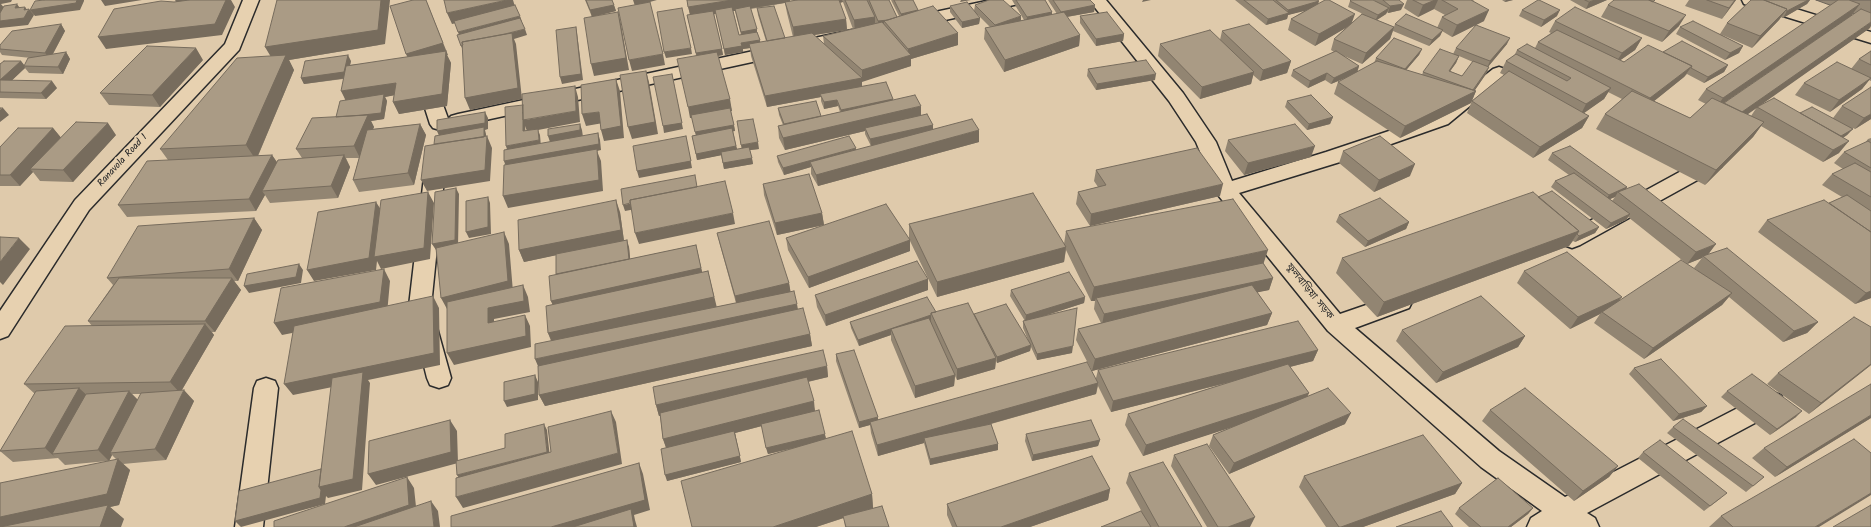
<!DOCTYPE html>
<html>
<head>
<meta charset="utf-8">
<style>
  body { margin:0 }
  canvas { display:block; background:#dfcaab }
</style>
</head>
<body>
<canvas width="1871" height="527"></canvas>
<script>
const c = document.querySelector('canvas').getContext('2d');
c.lineJoin = 'round';
function fill(path, color) { c.fillStyle = color; c.fill(path, 'evenodd'); }
const shape = rows => new Path2D(rows.map(r => 'M' + r).join(''));
function strokePath(path, color, width, dash) { c.strokeStyle = color; c.lineWidth = width; c.lineCap = dash ? 'butt' : 'round'; c.setLineDash(dash || []); c.stroke(path); }
function label(font, color, halo, rows, align = 'center') {
  c.font = font + ' Kalam,"Noto Sans Bengali",sans-serif'; c.lineWidth = 4; c.setLineDash([]); c.textBaseline = 'middle'; c.strokeStyle = halo; c.fillStyle = color; for (const [text, x, y, turn = 0] of rows) {
    c.save(); c.translate(x, y); c.rotate((+turn || 0) * Math.PI / 180); c.textAlign = isNaN(turn) ? turn : align; if (halo) c.strokeText(text, 0, 0); c.fillText(text, 0, 0); c.restore();
  }
}
const water = shape([
  [1816,0,1871,0,1871,20,1816,0]
]);
const minor = shape([
  [243,0,259,0,239,50,89,210,8,336,0,339,0,311,75,200,225,44,243,0],
  [991,0,1022,0,1020,4,1014,5,913,27,907,26,904,22,907,18,991,0],
  [1089,0,1106,0,1183,93,1216,142,1232,181,1326,152,1434,116,1493,69,1499,67,1505,69,1508,73,1505,77,1448,124,1340,162,1239,193,1340,314,1401,293,1409,296,1412,302,1409,308,1355,328,1499,451,1565,497,1763,395,1772,392,1781,395,1784,402,1781,409,1587,513,1595,518,1599,527,1527,527,1531,518,1542,511,1481,467,1328,331,1218,195,1196,142,1169,101,1089,0],
  [1742,0,1767,0,1871,32,1871,43,1744,4,1742,0],
  [852,30,858,31,861,35,858,39,458,126,451,124,448,120,451,116,458,114,852,30],
  [425,74,431,76,434,80,450,124,447,128,440,130,433,128,430,124,416,80,419,76,425,74],
  [436,153,443,155,446,160,431,306,451,378,448,385,439,388,430,385,427,378,409,306,426,160,429,155,436,153],
  [1714,155,1721,157,1724,162,1721,167,1580,245,1572,248,1564,245,1561,240,1564,235,1707,157,1714,155],
  [266,378,275,381,278,388,263,527,235,527,254,388,257,381,266,378]
]);
const wall = shape([
  [585,0,612,0,616,11,592,17],
  [687,0,790,0,790,1,797,0,889,0,897,17,899,16,891,0,913,0,918,10,958,45,911,59,911,66,862,81,862,87,893,100,921,115,933,125,933,129,979,142,818,186,811,174,811,167,784,175,778,162,777,156,856,150,871,146,865,134,865,131,785,150,779,138,778,126,783,125,779,115,778,108,821,116,840,112,838,106,824,109,821,101,821,97,767,107,751,56,750,48,743,49,743,52,725,55,716,14,714,14,723,55,718,56,732,111,731,111,735,131,733,131,737,149,759,149,750,150,753,164,724,169,721,155,697,160,692,136,696,135,692,118,690,118,696,55,687,15,690,15],
  [843,2,853,29,823,36,824,44,814,35,847,30,846,19,840,3],
  [785,3,787,13,793,37,785,38,757,8,758,15,766,41,760,43,751,9],
  [733,11,735,11,741,35,739,35],
  [1012,0,1045,0,1052,12,1052,15,1057,14,1048,0,1090,0,1095,5,1094,12,1067,17,1080,35,1079,46,1004,72,984,39,985,28,990,27,974,11,980,18,979,24,962,28,950,12,950,6,974,11,975,5,1021,21,1024,20],
  [1235,0,1317,0,1318,4,1351,24,1363,14,1348,7,1350,1,1375,1,1374,0,1399,0,1401,10,1388,13,1387,12,1386,14,1377,20,1394,27,1395,24,1437,28,1442,17,1445,15,1434,9,1418,17,1404,8,1407,0,1474,0,1473,1,1484,21,1452,37,1442,31,1440,36,1429,46,1393,31,1390,39,1362,64,1344,56,1359,66,1357,72,1374,63,1376,58,1422,49,1419,55,1406,70,1422,75,1423,72,1453,54,1456,48,1507,44,1488,67,1489,67,1486,74,1474,91,1476,91,1471,103,1400,138,1334,94,1338,82,1350,76,1331,84,1325,80,1308,88,1291,76,1293,70,1334,52,1331,50,1334,39,1348,26,1315,46,1288,30,1291,19,1306,10,1288,15,1287,19,1266,25],
  [1459,56,1473,62,1462,76,1450,71,1456,63],
  [1502,0,1513,0,1505,2],
  [1570,0,1607,0,1586,9],
  [1689,0,1736,0,1722,19,1685,6],
  [1751,0,1810,0,1807,4,1783,18,1781,17,1779,20,1752,48,1720,34,1743,46,1739,53,1725,60,1676,34,1680,27,1720,34,1727,23],
  [1654,2,1679,26,1662,42,1601,17,1608,5],
  [1860,4,1851,16,1723,103,1870,28,1758,106,1833,118,1842,106,1871,119,1855,129,1853,128,1847,135,1843,138,1839,153,1823,162,1761,126,1753,137,1705,185,1596,129,1605,114,1622,99,1608,92,1604,99,1583,113,1589,116,1582,128,1533,158,1467,113,1472,101,1504,75,1500,73,1506,61,1514,56,1517,50,1535,48,1538,42,1551,33,1549,32,1555,21,1642,38,1635,50,1620,60,1624,62,1663,52,1728,65,1724,72,1704,83,1687,74,1684,77,1654,101,1690,118,1706,104,1698,100,1706,89],
  [1757,107,1751,116,1747,114],
  [1522,10,1557,16,1541,27,1519,16],
  [1080,16,1124,34,1123,41,1096,46,1080,23],
  [61,24,65,31,53,54,66,52,70,59,63,74,29,73,25,68,11,81,57,88,46,99,0,98,0,64,21,61,24,66,31,58,2,55,0,52,0,45],
  [1222,31,1291,61,1287,73,1260,81,1253,75,1251,84,1200,99,1158,56,1160,44,1220,40],
  [385,44,289,60,294,70,258,156,272,155,277,162,302,158,296,149,336,117,345,100,343,79,304,84,301,78,351,61,350,65,448,55,447,55,451,63,447,106,399,114,393,102,394,95,385,97,387,101,384,119,371,121,374,127,373,129,420,124,426,135,414,185,359,192,353,180,359,158,346,158,350,167,338,198,270,203,265,195,256,211,127,217,118,205,168,160,160,149,270,56],
  [1871,51,1871,81,1869,80,1862,89,1830,112,1795,95,1804,83,1851,69,1859,59],
  [203,60,160,107,109,105,100,93],
  [1088,69,1155,80,1096,90,1087,76],
  [1287,101,1333,117,1330,124,1307,130,1285,107],
  [53,128,61,138,116,135,73,182,40,181,33,172,20,186,0,186,0,147],
  [1871,138,1871,298,1855,304,1758,232,1767,220,1829,203,1842,197,1822,185,1832,174,1843,169,1834,163,1844,152,1865,143,1868,139],
  [1228,140,1311,157,1244,175,1225,151],
  [1343,151,1410,176,1374,192,1339,163],
  [1552,153,1627,187,1626,189,1708,255,1818,322,1807,333,1783,342,1729,297,1722,305,1644,359,1594,323,1600,314,1570,329,1517,283,1524,271,1619,301,1698,271,1694,268,1702,258,1687,264,1628,217,1626,220,1606,229,1551,187,1555,181,1569,175,1548,160],
  [1615,197,1612,201,1610,199],
  [1096,170,1220,196,1090,226,1076,204,1078,192,1098,187,1094,181],
  [763,184,822,213,824,225,777,235,764,195],
  [1538,197,1599,227,1595,233,1575,242,1573,241,1569,246,1377,317,1336,273,1342,258],
  [620,212,624,241,629,247,630,259,696,245,702,273,708,271,716,307,736,303,720,245,717,233,789,283,790,291,798,310,810,334,812,346,545,406,539,395,551,341,548,333,553,305,551,301,556,274,556,255,524,262,519,250],
  [1339,215,1409,222,1406,229,1365,247,1336,222],
  [254,218,262,230,238,281,234,281,241,290,215,332,212,332,214,335,182,390,194,401,166,460,123,464,130,470,119,505,110,507,124,519,0,527,108,461,65,465,58,458,13,462,0,451,35,394,24,384,92,326,88,321,113,285,107,278],
  [132,394,141,394,138,400],
  [112,455,117,460,109,461],
  [909,224,1064,244,1066,231,1264,264,1273,278,1269,290,1257,292,1272,313,1267,325,1092,371,1076,340,1078,329,1101,323,1094,309,1095,301,1091,301,1066,250,1064,262,937,297,910,241,910,251,809,288,788,250,786,238,909,238],
  [928,279,928,290,826,326,817,307,815,295],
  [1011,290,1085,297,1084,303,1041,317,1072,353,1037,360,1031,347,1030,351,997,363,996,361,995,369,957,380,955,376,954,386,915,398,891,340,891,335,859,346,851,328,850,322,936,312,974,314,1028,340,1023,328,1023,321,1025,321,1010,296],
  [1871,327,1871,365,1809,414,1767,384,1778,373],
  [1402,330,1525,336,1518,347,1436,383,1396,341],
  [1318,350,1313,361,1290,367,1309,393,1307,396,1345,424,1229,474,1209,446,1213,435,1240,424,1143,456,1125,425,1128,414,1227,383,1111,412,1098,386,1096,394,991,424,998,444,998,450,930,465,924,443,878,456,871,433,870,425,859,428,836,361,836,354,878,420,1096,378,1098,370],
  [827,366,828,377,808,382,815,411,826,438,872,494,873,508,889,527,845,527,844,518,816,527,692,527,790,449,768,454,762,426,735,433,741,462,667,481,666,448,663,439,660,416,659,416,656,405],
  [1634,368,1707,406,1701,412,1673,421,1629,374],
  [1727,391,1796,417,1770,435,1721,397],
  [1490,410,1618,466,1609,477,1574,501,1482,421],
  [1871,418,1775,477,1752,458,1764,448],
  [1673,427,1764,477,1746,492,1667,433],
  [1026,434,1100,440,1098,446,1032,461,1025,441],
  [1643,452,1721,498,1704,511,1638,458],
  [1174,455,1250,527,1207,527,1171,466],
  [1129,473,1202,527,1101,527,1142,512,1126,483],
  [1304,476,1462,483,1455,494,1363,527,1326,527,1299,487],
  [1110,489,1108,500,1030,527,952,527,947,515,947,504],
  [1459,508,1533,508,1528,514,1511,527,1469,527,1455,514],
  [1721,516,1819,527,1709,527]
]);
const shadedWall = shape([
  [0,0,12,0,11,2,1,4,5,9,0,17],
  [77,0,84,0,84,1,80,10,35,16,30,10],
  [101,0,142,0,105,6],
  [175,0,198,0,177,3],
  [226,0,231,0,235,7,222,35,106,49,98,37],
  [381,0,390,0,385,44,289,60,294,70,256,160,246,145,274,62,265,47],
  [426,0,448,55,447,55,451,63,447,106,399,114,393,102,411,65,406,54],
  [507,0,513,0,516,10,452,24,447,13],
  [633,0,657,0,635,6],
  [732,0,790,0,790,2,691,18,688,7],
  [805,0,842,0,843,2,806,8],
  [961,0,971,0,960,2],
  [1143,0,1151,0,1142,2],
  [1435,0,1438,0,1434,9,1418,17,1423,5],
  [1506,0,1513,0,1505,2],
  [1595,0,1607,0,1586,9,1589,2],
  [1735,0,1736,0,1722,19,1729,8],
  [1808,0,1810,0,1807,4,1783,18,1787,11],
  [1319,1,1317,8,1288,15,1287,19,1266,25,1268,19,1286,14,1288,10],
  [17,4,22,11,15,8],
  [1404,4,1401,10,1388,13,1390,6],
  [1860,4,1851,16,1715,109,1723,98],
  [614,5,616,11,592,17,590,10],
  [1095,5,1094,12,1060,18,1061,12],
  [25,7,28,11,29,9,34,15,28,25,0,28,0,21,24,10],
  [1389,8,1386,14,1375,21,1378,15],
  [1787,9,1779,20,1752,48,1760,36],
  [918,10,901,20,901,14],
  [1489,10,1484,21,1452,37,1457,25],
  [1560,10,1557,16,1541,27,1544,20],
  [618,12,621,24,629,70,594,76,591,64],
  [1052,12,1052,18,1026,23,1027,17],
  [1355,14,1351,25,1315,46,1319,34],
  [1686,15,1679,26,1662,42,1669,31],
  [520,16,522,22,460,38,458,32],
  [1021,16,1021,23,995,31,995,25],
  [875,17,875,28,855,32,854,20],
  [898,18,884,21,884,27,878,28,878,21],
  [980,18,979,24,962,28,962,22],
  [846,19,847,30,794,38,793,27],
  [1871,22,1871,26,1870,28,1734,124,1742,112],
  [61,24,65,31,50,59,45,53],
  [576,27,577,33,583,80,562,84,560,77],
  [1394,27,1390,39,1362,64,1366,53],
  [525,29,527,35,514,39,516,44,522,99,470,110,465,98,464,52,461,46],
  [757,29,757,36,742,38,741,32],
  [1443,30,1440,36,1429,46,1432,40],
  [958,33,958,45,911,59,911,66,862,82,862,70,908,56,908,49],
  [1124,34,1123,41,1096,46,1096,39],
  [1080,35,1079,46,1004,72,1005,60],
  [1510,38,1507,44,1487,68,1490,61],
  [1642,38,1635,50,1615,64,1622,53],
  [760,40,761,47,749,44,750,48,743,49,743,52,725,55,724,49,741,43],
  [1743,46,1739,53,1725,60,1730,53],
  [196,48,203,60,160,107,152,95],
  [691,48,692,54,666,58,664,52],
  [722,49,723,55,697,59,696,53],
  [1422,49,1419,55,1402,75,1405,69],
  [66,52,70,59,63,74,58,67],
  [663,54,665,65,632,71,629,60],
  [348,55,351,61,347,78,304,84,301,78],
  [1459,56,1456,63,1446,77,1449,71],
  [21,61,25,66,24,66,25,68,5,87,0,80],
  [1291,61,1287,73,1260,81,1263,70],
  [1728,65,1724,72,1704,83,1708,77],
  [1359,66,1357,73,1331,84,1334,78],
  [1692,66,1684,77,1643,110,1650,98],
  [1489,67,1486,74,1473,93,1476,91,1471,103,1400,138,1405,126,1473,91],
  [646,71,649,82,658,134,632,139,628,127],
  [1254,72,1251,84,1200,99,1202,87],
  [1327,73,1325,80,1308,88,1310,81],
  [672,74,683,129,664,133,663,126],
  [1156,74,1155,80,1096,90,1097,84],
  [862,78,862,89,820,94,821,97,767,107,765,96],
  [1871,78,1862,89,1830,112,1839,100],
  [616,79,620,91,624,138,604,141,601,130],
  [52,81,57,88,46,99,41,93],
  [396,83,401,94,385,97,387,101,384,119,371,121,374,127,360,158,354,146,336,119,347,103,341,91],
  [575,86,578,97,580,122,538,130,540,135,541,147,508,153,506,146,539,140,538,130,527,131,525,126,526,138,523,131,523,105,525,111,525,120,576,111],
  [1611,88,1604,99,1580,116,1586,104],
  [730,99,732,111,690,118,688,107],
  [893,99,894,106,841,116,841,110],
  [837,100,838,106,824,109,824,102],
  [921,106,921,118,865,128,865,131,785,150,783,138],
  [3,108,9,115,0,122,0,111],
  [485,112,488,118,488,129,485,130,486,134,486,145,440,138,437,131],
  [599,112,603,123,586,126,582,114],
  [1871,114,1871,119,1855,129,1864,118],
  [1589,116,1582,128,1533,158,1540,147],
  [1333,117,1330,124,1307,130,1309,124],
  [1764,122,1753,137,1705,185,1716,170],
  [108,123,116,135,73,182,63,170],
  [420,124,426,135,414,185,408,173],
  [580,124,582,130,583,137,550,142,548,136],
  [734,125,735,131,697,139,695,132],
  [933,125,933,131,871,146,870,139],
  [53,128,63,140,30,169,33,172,20,186,10,175],
  [1853,129,1847,135,1832,145,1837,138],
  [979,130,979,142,818,186,816,175],
  [598,133,600,140,601,150,597,151,601,161,603,191,508,208,503,196,506,167,504,161],
  [487,136,492,148,490,181,427,191,421,180],
  [686,136,692,168,639,178,637,171],
  [1849,141,1839,153,1823,162,1833,150],
  [758,142,759,149,742,151,741,145],
  [736,146,738,152,697,160,696,154],
  [1315,146,1311,157,1244,175,1248,163],
  [856,148,856,154,810,162,811,167,784,175,783,168],
  [272,155,280,167,262,191,265,195,256,211,249,199],
  [344,155,350,167,338,198,331,186],
  [752,158,753,164,724,169,723,163],
  [1415,164,1410,176,1374,192,1379,180],
  [1223,184,1220,196,1090,226,1091,214],
  [1627,187,1623,194,1618,192,1615,197,1605,201,1609,195],
  [456,188,459,194,458,246,436,250,432,244],
  [698,191,699,197,625,211,623,205],
  [428,192,434,203,430,259,381,269,377,261,376,270,314,281,307,270,376,202,383,213],
  [488,197,490,203,491,234,469,238,466,232],
  [616,200,620,212,624,241,524,262,519,250],
  [733,213,735,224,639,244,635,233],
  [822,213,824,225,777,235,775,223],
  [1630,214,1626,220,1606,229,1611,223],
  [254,218,262,230,238,281,229,269],
  [1409,222,1406,229,1365,247,1368,241],
  [1599,227,1595,233,1575,242,1579,236],
  [1579,231,1569,246,1377,317,1384,302],
  [504,232,509,244,513,292,447,309,441,298],
  [19,238,30,249,3,285,0,282,0,262],
  [627,240,629,247,631,267,558,282],
  [910,240,910,251,809,288,808,277],
  [1716,244,1707,256,1703,256,1702,258,1687,264,1696,252],
  [696,245,704,280,556,312,551,301],
  [1066,247,1064,262,937,297,937,282],
  [1268,250,1263,265,1096,298,1095,301,1091,301,1094,287],
  [299,264,303,270,301,283,249,293,244,286],
  [384,269,390,281,387,314,282,335,274,323],
  [708,271,717,308,553,344,548,333],
  [232,278,241,290,215,332,205,321],
  [1273,278,1269,290,1102,325,1104,314],
  [928,279,928,290,826,326,825,315],
  [789,283,791,294,737,308,735,296],
  [523,285,528,297,530,312,494,319,494,334,488,323,488,308],
  [1871,291,1871,298,1855,304,1866,293],
  [1732,293,1722,305,1644,359,1653,348],
  [433,296,439,308,440,365,368,380,370,383,362,490,328,498,326,496,325,504,241,527,235,521,319,487,362,381,293,395,284,384],
  [1085,297,1084,303,1025,322,1026,315],
  [1622,297,1613,308,1602,312,1600,314,1570,329,1578,317],
  [797,304,799,316,540,371,535,359],
  [1272,313,1267,325,1092,371,1095,359],
  [525,315,530,326,531,347,454,365,447,353],
  [931,315,931,322,893,335,891,329,891,335,859,346,858,340],
  [1818,322,1807,333,1783,342,1794,331],
  [205,324,214,335,180,393,170,382],
  [810,334,812,346,545,406,539,395],
  [1525,336,1518,347,1436,383,1443,372],
  [1031,345,1030,351,997,363,997,357],
  [1073,346,1072,353,1037,360,1037,354],
  [1318,350,1313,361,1111,412,1113,401],
  [996,358,995,369,957,380,957,369],
  [1871,364,1871,365,1809,414,1821,403],
  [827,366,828,377,659,416,656,405],
  [535,375,538,382,538,400,507,407,504,401],
  [955,375,954,386,915,398,915,386],
  [1098,383,1096,394,926,442,924,438,924,443,878,456,877,445],
  [79,388,91,399,52,454,57,459,45,448],
  [184,390,194,401,166,460,155,449],
  [129,391,140,402,110,453,112,455,109,461,98,450],
  [1309,393,1304,404,1143,456,1146,445],
  [814,401,815,412,735,433,741,462,667,481,665,475,667,450,663,439],
  [1707,406,1701,412,1673,421,1679,414],
  [611,411,616,422,622,464,463,508,456,497,618,453],
  [1802,411,1796,417,1770,435,1777,429],
  [1351,413,1345,424,1229,474,1234,463],
  [1871,415,1871,418,1775,477,1787,467],
  [878,417,878,423,870,422,870,425,859,428,859,422],
  [450,420,457,431,458,463,376,485,368,474],
  [544,424,547,430,550,458,461,481,457,475,547,452],
  [825,434,826,440,768,454,766,448],
  [1100,440,1098,446,1032,461,1033,455],
  [998,444,998,450,930,465,930,459],
  [118,459,130,470,119,505,110,507,124,519,121,527,0,527,0,517],
  [639,463,643,474,650,510,634,515,635,520,637,527,551,527],
  [1618,466,1609,477,1574,501,1583,491],
  [407,477,414,488,417,516,383,527,344,527],
  [1462,483,1455,494,1363,527,1341,527],
  [1110,489,1108,500,1030,527,1001,527],
  [1871,493,1871,495,1819,527,1815,527],
  [872,494,873,508,816,527,773,527],
  [431,501,438,511,440,527,434,527],
  [1533,508,1528,514,1511,527,1508,527],
  [1255,517,1250,527,1228,527]
]);
const building = shape([
  [44,0,77,0,76,3,30,10,35,1,44,0],
  [189,0,226,0,215,24,98,37,114,9,161,1,174,2,189,0],
  [277,0,381,0,378,30,265,47,277,0],
  [413,0,426,0,443,43,406,54,390,6,413,0],
  [444,0,507,0,447,13,444,0],
  [586,0,612,0,614,5,590,10,586,0],
  [687,0,732,0,688,7,687,0],
  [797,0,839,0,846,19,793,27,785,2,797,0],
  [845,0,867,0,875,17,854,20,845,0],
  [869,0,889,0,897,17,888,20,878,21,869,0],
  [894,0,913,0,918,10,901,14,894,0],
  [989,0,1003,0,1021,16,995,25,975,5,989,0],
  [1016,0,1045,0,1052,12,1027,17,1016,0],
  [1053,0,1090,0,1095,5,1061,12,1053,0],
  [1244,0,1273,0,1289,13,1268,19,1244,0],
  [1276,0,1317,0,1319,1,1288,10,1276,0],
  [1325,0,1329,0,1355,14,1319,34,1291,19,1325,0],
  [1351,0,1373,0,1389,8,1378,15,1350,1,1351,0],
  [1383,0,1399,0,1404,4,1390,6,1383,0],
  [1413,0,1435,0,1423,5,1413,0],
  [1442,0,1471,0,1489,10,1457,25,1442,17,1458,9,1442,0],
  [1538,0,1539,0,1560,10,1544,20,1522,10,1538,0],
  [1585,0,1595,0,1589,2,1585,0],
  [1614,0,1649,0,1686,15,1669,31,1608,5,1614,0],
  [1649,0,1655,0,1653,2,1649,0],
  [1707,0,1735,0,1729,8,1707,0],
  [1751,0,1764,0,1787,9,1760,36,1727,23,1751,0],
  [1764,0,1808,0,1787,11,1786,11,1787,9,1764,0],
  [1838,0,1849,0,1860,4,1723,98,1706,89,1838,0],
  [650,2,663,54,629,60,618,8,650,2],
  [967,2,980,18,962,22,950,6,967,2],
  [17,4,15,8,25,7,24,10,29,9,24,18,0,21,0,13,4,6,17,4],
  [515,5,520,16,458,32,454,21,515,5],
  [750,6,757,29,741,32,735,9,750,6],
  [774,6,785,38,767,41,757,8,774,6],
  [933,6,958,33,908,49,884,21,933,6],
  [732,7,739,35,757,32,760,40,741,43,742,46,724,49,715,10,732,7],
  [1575,7,1642,38,1622,53,1555,21,1575,7],
  [682,8,691,48,664,52,657,12,682,8],
  [1861,9,1871,13,1871,22,1742,112,1724,103,1861,9],
  [713,11,722,49,696,53,687,15,713,11],
  [618,12,626,58,591,64,584,18,618,12],
  [1064,12,1080,35,1005,60,985,28,1064,12],
  [1107,12,1124,34,1096,39,1080,16,1107,12],
  [1362,14,1394,27,1366,53,1334,39,1362,14],
  [1406,14,1443,30,1432,40,1395,24,1406,14],
  [520,18,525,29,505,34,462,42,463,45,461,46,457,35,520,18],
  [1693,21,1743,46,1730,53,1680,27,1693,21],
  [882,22,911,55,862,70,823,36,882,22],
  [61,24,45,53,0,49,0,45,12,31,61,24],
  [1249,24,1291,61,1263,70,1222,31,1249,24],
  [1476,25,1510,38,1490,61,1456,48,1476,25],
  [576,27,581,74,560,77,556,30,576,27],
  [1210,30,1254,72,1202,87,1160,44,1210,30],
  [1557,30,1624,62,1648,45,1692,66,1650,98,1538,42,1557,30],
  [512,33,518,88,465,98,462,42,512,33],
  [812,33,862,78,765,96,749,44,812,33],
  [1394,38,1422,49,1405,69,1376,58,1394,38],
  [1682,41,1728,65,1708,77,1691,68,1692,66,1663,52,1682,41],
  [1527,44,1611,88,1586,104,1506,61,1516,54,1567,81,1571,78,1517,50,1527,44],
  [147,46,196,48,152,95,100,93,147,46],
  [1440,49,1459,56,1449,71,1462,76,1473,61,1489,67,1473,90,1423,72,1440,49],
  [446,51,442,94,393,102,396,83,341,91,346,66,446,51],
  [1336,51,1359,66,1334,78,1327,73,1310,81,1293,70,1336,51],
  [1871,51,1871,65,1859,59,1871,51],
  [66,52,58,67,24,66,28,58,66,52],
  [717,52,730,99,688,107,677,59,717,52],
  [286,55,246,145,160,149,237,58,286,55],
  [348,55,344,72,301,78,305,61,348,55],
  [1146,60,1156,74,1097,84,1088,69,1146,60],
  [4,61,21,61,0,80,0,64,4,61],
  [1377,61,1476,91,1405,126,1338,82,1377,61],
  [1837,62,1871,78,1839,100,1804,83,1837,62],
  [646,71,655,122,628,127,620,75,646,71],
  [1509,71,1589,116,1540,147,1472,101,1509,71],
  [672,74,682,123,663,126,653,77,672,74],
  [616,79,621,126,601,130,599,112,582,114,581,85,616,79],
  [0,80,52,81,41,93,0,92,0,80],
  [886,82,893,99,841,110,837,100,824,102,820,94,886,82],
  [575,86,576,111,523,120,522,94,575,86],
  [1871,87,1871,114,1864,118,1842,106,1871,87],
  [1632,91,1690,118,1712,98,1764,122,1716,170,1605,114,1632,91],
  [384,94,381,113,363,115,336,117,340,101,384,94],
  [915,95,921,106,783,138,778,126,915,95],
  [1311,95,1333,117,1309,124,1287,101,1311,95],
  [1774,98,1849,141,1833,150,1757,107,1774,98],
  [816,101,821,116,784,124,778,108,816,101],
  [523,105,523,131,538,129,539,140,506,146,505,107,523,105],
  [1812,107,1853,129,1841,136,1800,113,1812,107],
  [0,108,3,108,0,111,0,108],
  [730,108,734,125,695,132,691,115,730,108],
  [485,112,485,123,437,131,437,120,485,112],
  [927,114,933,125,870,139,865,128,927,114],
  [368,115,354,146,296,149,312,118,368,115],
  [753,119,758,142,741,145,737,121,753,119],
  [972,119,979,130,816,175,810,162,972,119],
  [76,122,108,123,63,170,30,169,76,122],
  [420,124,408,173,353,180,367,130,420,124],
  [580,124,580,130,548,136,548,129,580,124],
  [1295,124,1315,146,1248,163,1228,140,1295,124],
  [484,127,484,137,434,144,435,136,484,127],
  [18,128,53,128,10,175,0,175,0,147,18,128],
  [732,128,736,146,696,154,692,136,732,128],
  [598,133,599,144,504,161,504,150,598,133],
  [487,136,485,170,421,180,425,146,487,136],
  [686,136,691,161,637,171,633,146,686,136],
  [849,136,856,148,783,168,777,156,849,136],
  [1380,136,1415,164,1379,180,1343,151,1380,136],
  [1868,141,1871,143,1871,168,1844,152,1868,141],
  [1570,146,1627,187,1609,195,1552,153,1570,146],
  [749,147,752,158,723,163,721,152,749,147],
  [1197,148,1223,184,1091,214,1078,192,1106,185,1096,170,1197,148],
  [597,149,599,180,503,196,504,165,597,149],
  [272,155,249,199,118,205,147,161,272,155],
  [344,155,331,186,262,191,278,160,344,155],
  [1855,163,1871,172,1871,197,1832,174,1855,163],
  [1574,173,1630,214,1611,223,1555,181,1574,173],
  [809,174,822,213,775,223,763,184,809,174],
  [695,175,697,187,630,200,630,203,623,205,621,189,695,175],
  [725,181,733,213,635,233,630,200,725,181],
  [1639,184,1716,244,1696,252,1618,192,1639,184],
  [456,188,455,240,432,244,435,192,456,188],
  [1552,191,1599,227,1579,236,1577,234,1579,231,1538,197,1552,191],
  [428,192,424,248,374,257,381,200,428,192],
  [1533,192,1579,231,1384,302,1342,258,1533,192],
  [1033,193,1066,247,937,282,909,224,1033,193],
  [1847,195,1871,211,1871,232,1829,203,1847,195],
  [488,197,488,227,466,232,466,201,488,197],
  [1380,198,1409,222,1368,241,1339,215,1380,198],
  [1233,199,1268,250,1094,287,1066,231,1233,199],
  [616,200,621,230,519,250,518,220,616,200],
  [1824,200,1871,232,1871,291,1866,293,1767,220,1824,200],
  [376,202,369,258,307,270,318,212,376,202],
  [886,204,910,240,808,277,786,238,886,204],
  [254,218,229,269,107,278,138,226,254,218],
  [769,221,789,283,735,296,717,233,769,221],
  [504,232,508,281,441,298,436,248,504,232],
  [0,237,19,238,0,262,0,237],
  [627,240,629,259,556,274,556,254,627,240],
  [696,245,701,268,551,301,549,276,696,245],
  [1727,248,1818,322,1794,331,1703,256,1727,248],
  [1567,252,1622,297,1578,317,1524,271,1567,252],
  [1681,260,1732,293,1653,348,1602,312,1681,260],
  [917,261,928,279,825,315,815,295,917,261],
  [1263,263,1273,278,1104,314,1096,298,1263,263],
  [299,264,296,277,244,286,247,274,299,264],
  [384,269,380,302,274,323,281,288,384,269],
  [708,271,714,297,548,333,546,306,708,271],
  [1069,272,1085,297,1026,315,1011,290,1069,272],
  [119,278,232,278,205,321,88,321,119,278],
  [523,285,524,301,488,308,488,323,525,315,526,336,447,353,447,302,523,285],
  [1252,285,1272,313,1095,359,1078,329,1252,285],
  [794,291,797,304,535,359,535,344,794,291],
  [433,296,434,353,284,384,294,326,433,296],
  [1481,296,1525,336,1443,372,1402,330,1481,296],
  [927,297,936,312,931,313,931,315,858,340,850,322,927,297],
  [968,303,996,358,957,369,931,313,968,303],
  [1006,304,1031,345,997,357,974,314,1006,304],
  [803,308,810,334,539,395,538,366,803,308],
  [1077,308,1073,346,1037,354,1023,321,1077,308],
  [1854,317,1871,327,1871,364,1821,403,1778,373,1854,317],
  [929,318,955,375,915,386,891,329,929,318],
  [1298,321,1318,350,1113,401,1098,370,1298,321],
  [205,324,170,382,24,384,65,326,205,324],
  [823,350,827,366,656,405,653,387,823,350],
  [854,350,878,417,859,422,836,354,854,350],
  [1661,359,1707,406,1679,414,1634,368,1661,359],
  [1087,362,1098,383,877,445,870,422,1087,362],
  [1288,364,1309,393,1146,445,1128,414,1288,364],
  [363,372,353,479,319,487,332,378,363,372],
  [1752,374,1802,411,1777,429,1727,391,1752,374],
  [535,375,535,394,504,401,504,382,535,375],
  [807,377,814,401,663,439,660,413,807,377],
  [1871,384,1871,415,1787,467,1764,448,1871,384],
  [79,388,45,448,0,451,36,391,79,388],
  [1328,388,1351,413,1234,463,1213,435,1328,388],
  [1525,388,1618,466,1583,491,1490,410,1525,388],
  [184,390,155,449,110,453,141,393,184,390],
  [129,391,98,450,52,454,86,394,129,391],
  [819,410,825,434,766,448,761,424,819,410],
  [611,411,618,453,456,497,456,478,551,452,548,427,611,411],
  [1683,419,1764,477,1753,486,1673,427,1683,419],
  [450,420,451,452,368,474,369,441,450,420],
  [1091,420,1100,440,1033,455,1026,434,1091,420],
  [544,424,547,452,457,475,456,461,505,448,505,434,544,424],
  [991,424,998,444,930,459,924,438,991,424],
  [734,431,740,456,665,475,661,449,734,431],
  [852,431,872,494,773,527,692,527,681,481,852,431],
  [1423,435,1462,483,1341,527,1339,527,1304,476,1423,435],
  [1854,439,1871,453,1871,493,1815,527,1733,527,1721,516,1854,439],
  [1660,440,1727,493,1710,506,1643,452,1660,440],
  [1207,444,1255,517,1228,527,1218,527,1174,455,1207,444],
  [1092,456,1110,489,1001,527,957,527,947,504,1092,456],
  [118,459,107,494,0,517,0,483,118,459],
  [1163,462,1202,527,1159,527,1129,473,1163,462],
  [639,463,645,500,551,527,451,527,451,516,639,463],
  [321,469,319,487,321,490,320,498,235,521,239,491,321,469],
  [407,477,409,505,344,527,274,527,274,521,407,477],
  [1498,478,1533,508,1508,527,1481,527,1459,508,1498,478],
  [431,501,434,527,354,527,431,501],
  [108,505,100,527,0,527,108,505],
  [1871,505,1871,527,1833,527,1871,505],
  [882,506,889,527,846,527,843,516,882,506],
  [631,509,634,527,573,527,631,509],
  [1141,511,1151,527,1101,527,1141,511],
  [1441,511,1453,527,1396,527,1441,511]
]);
const streetNames = [
  ["Ranavola Road 1",123,161,-47],
  ["ফুলবাড়িয়া সড়ক",1309,292,51]
];
fill(water, '#968976');
strokePath(water, '#6b6358', 1);
strokePath(minor, '#2b2b2b', 3);
fill(minor, '#e7d1b0');
fill(wall, '#928572');
fill(shadedWall, '#776c5d');
fill(building, '#aa9b85');
strokePath(building, '#776c5d', 1);
label('10px', '#2b2b2b', '#e7d1b0', streetNames);
</script>
</body>
</html>
